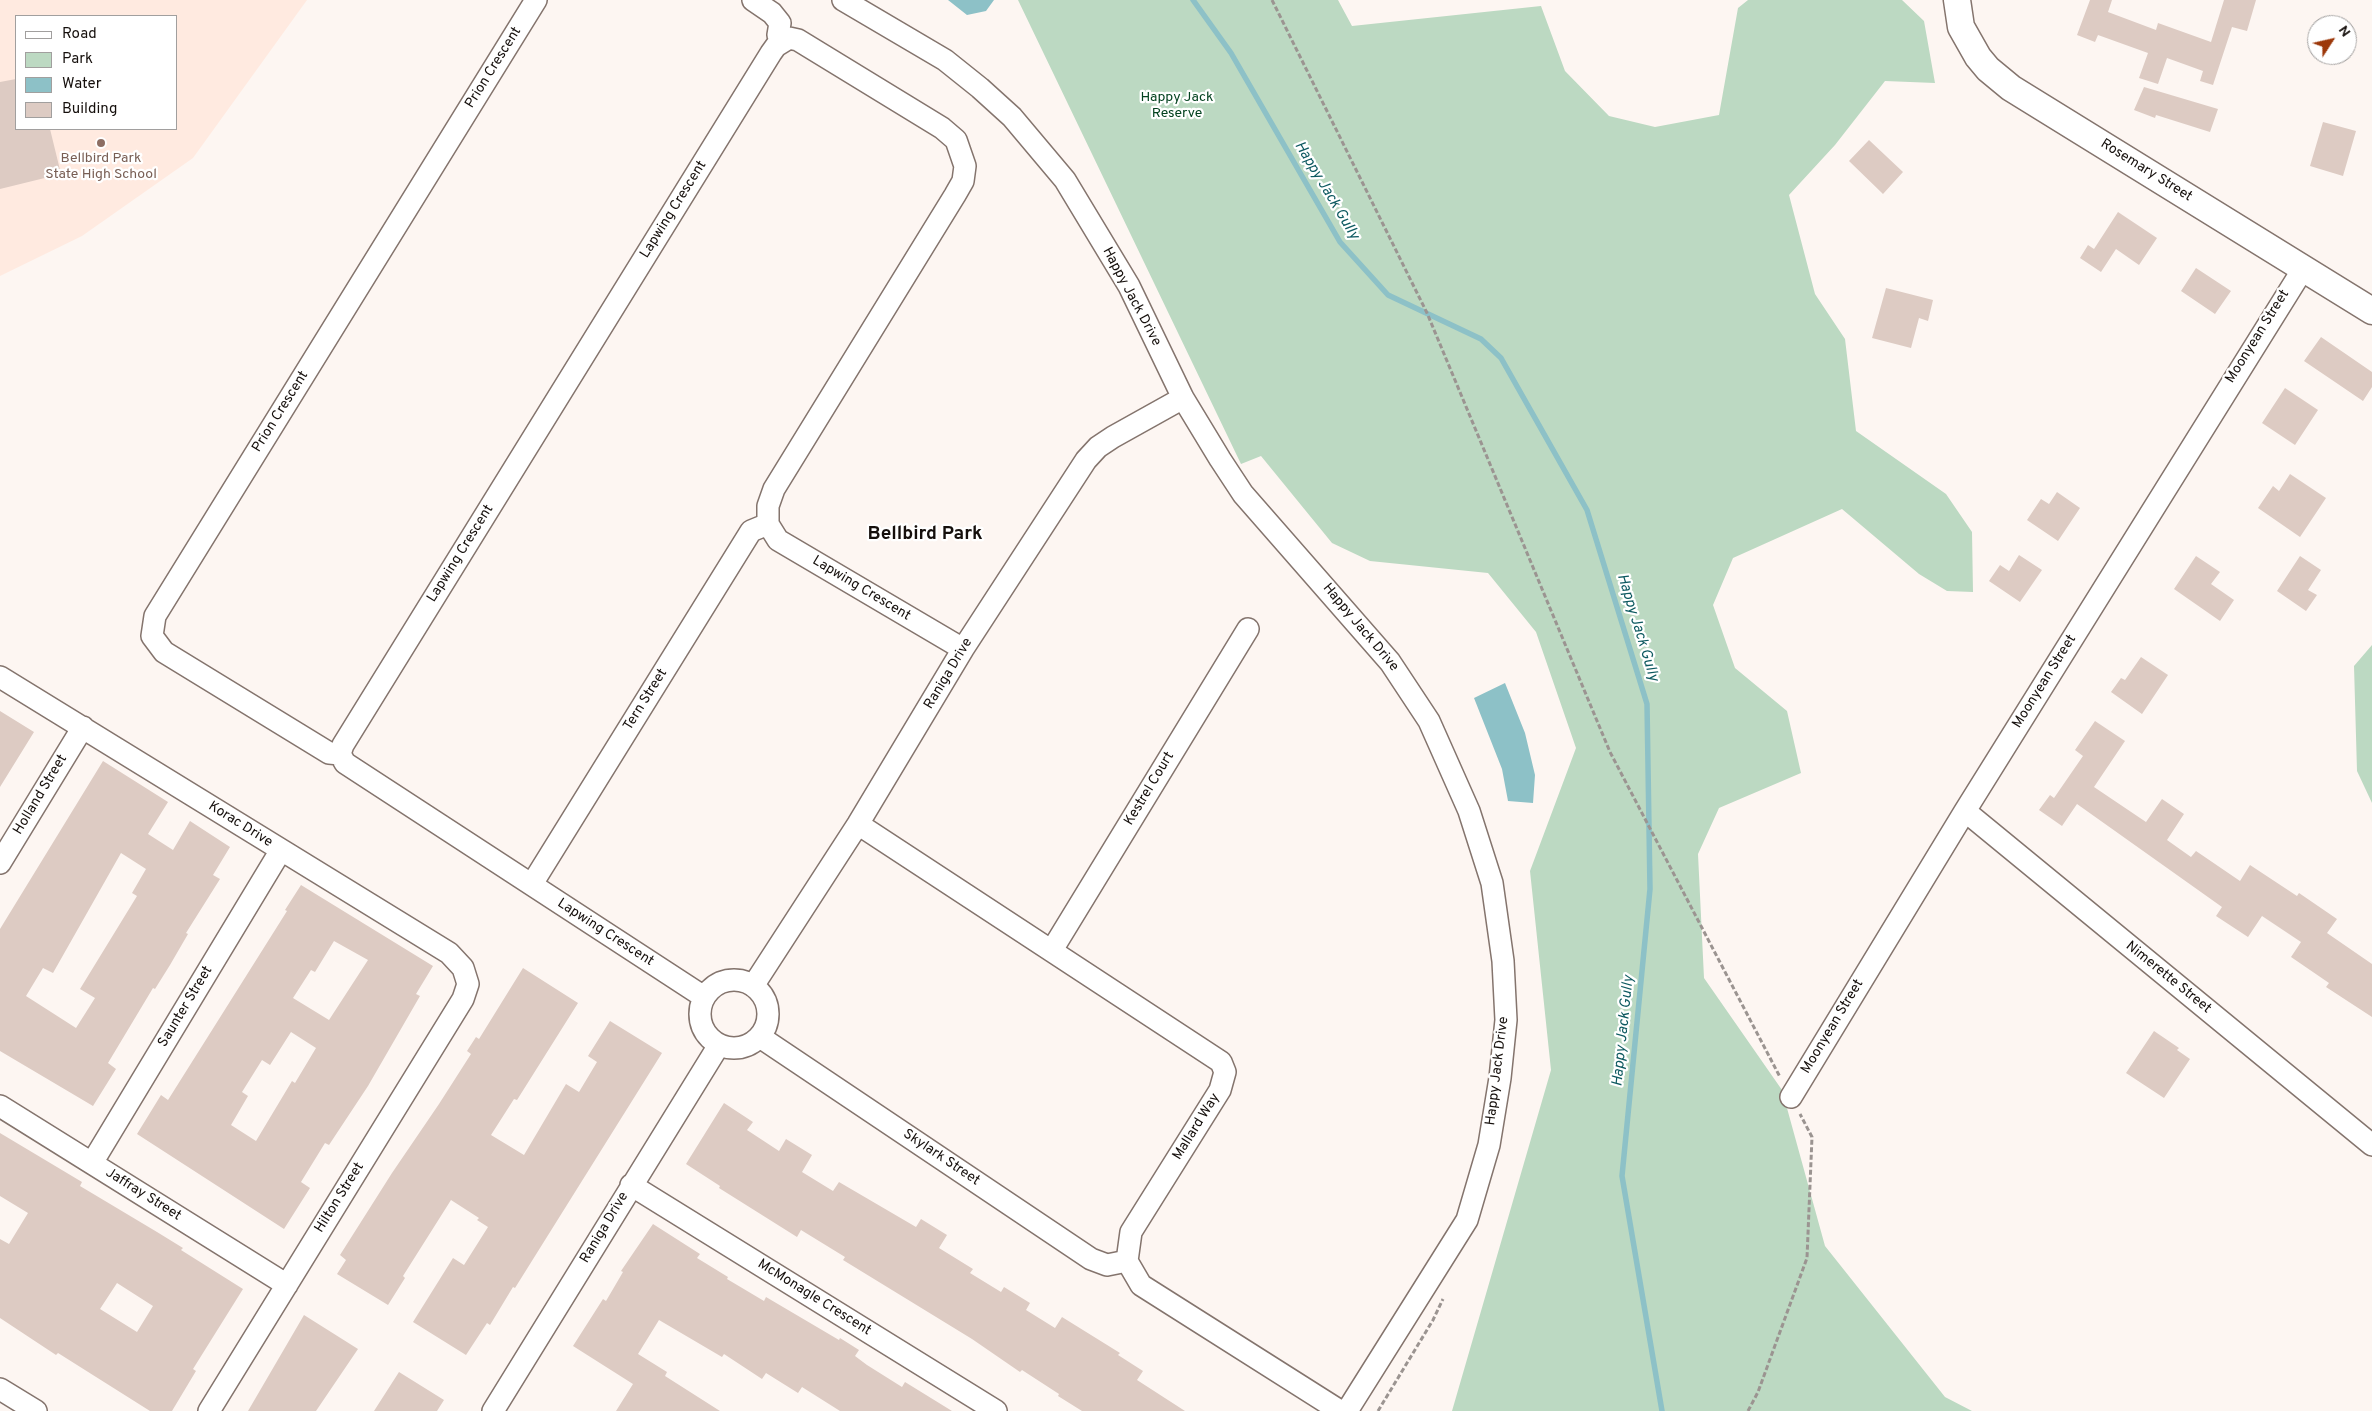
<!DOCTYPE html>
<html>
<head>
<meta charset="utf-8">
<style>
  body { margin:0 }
  #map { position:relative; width:2372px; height:1411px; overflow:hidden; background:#fdf6f2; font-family:Overpass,sans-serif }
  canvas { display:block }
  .legend { position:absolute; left:15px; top:15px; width:162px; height:115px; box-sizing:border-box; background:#fff; border:1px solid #a19f9e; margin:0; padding:6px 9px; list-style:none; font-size:15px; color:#150f0c }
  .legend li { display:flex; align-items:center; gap:10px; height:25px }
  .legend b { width:25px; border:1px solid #a19f9e }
  .north { position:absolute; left:2307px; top:15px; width:50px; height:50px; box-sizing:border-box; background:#fff; border:1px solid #a19f9e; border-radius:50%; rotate:55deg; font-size:14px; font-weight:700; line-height:20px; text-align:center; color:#150f0c }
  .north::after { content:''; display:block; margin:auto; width:18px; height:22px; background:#9c3709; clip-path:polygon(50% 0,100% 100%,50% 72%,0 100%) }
</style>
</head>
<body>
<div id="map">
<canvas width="2372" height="1411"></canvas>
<ul class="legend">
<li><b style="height:6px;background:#fff"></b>Road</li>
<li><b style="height:14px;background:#bcd9c2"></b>Park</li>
<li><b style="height:14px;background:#8dc1c7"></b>Water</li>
<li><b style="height:14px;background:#ddcbc3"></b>Building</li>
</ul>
<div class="north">N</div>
</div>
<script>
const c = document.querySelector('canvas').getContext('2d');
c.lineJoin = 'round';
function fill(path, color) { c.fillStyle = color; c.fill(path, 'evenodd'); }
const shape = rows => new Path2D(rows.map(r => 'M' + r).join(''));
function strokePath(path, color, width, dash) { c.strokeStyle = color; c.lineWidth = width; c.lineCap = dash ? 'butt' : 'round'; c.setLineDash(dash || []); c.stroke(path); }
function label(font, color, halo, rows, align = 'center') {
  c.font = font + ' Overpass,sans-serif'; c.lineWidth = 4.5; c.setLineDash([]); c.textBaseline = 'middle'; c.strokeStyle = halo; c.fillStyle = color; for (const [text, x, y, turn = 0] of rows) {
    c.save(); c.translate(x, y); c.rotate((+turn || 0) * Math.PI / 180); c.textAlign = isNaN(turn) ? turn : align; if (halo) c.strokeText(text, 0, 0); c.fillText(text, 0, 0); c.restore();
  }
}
const built = shape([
  [0,0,307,0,193,158,82,236,0,276],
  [16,16,176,16,176,129,16,129]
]);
const green = shape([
  [1018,0,1338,0,1352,26,1541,6,1565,71,1609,116,1655,127,1719,115,1738,8,1748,0,1902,0,1924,21,1935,83,1885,81,1835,145,1789,195,1815,294,1845,339,1856,431,1946,494,1972,532,1973,592,1947,591,1919,574,1842,509,1733,558,1713,605,1735,668,1787,711,1801,773,1719,808,1698,854,1704,978,1782,1090,1825,1246,1945,1397,1972,1411,1452,1411,1551,1070,1530,871,1576,748,1536,632,1488,573,1370,561,1332,543,1261,456,1241,464],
  [2372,645,2372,803,2357,771,2354,666]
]);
const water = shape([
  [948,0,994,0,986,11,967,15],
  [1505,683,1525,733,1535,775,1533,803,1508,801,1502,769,1474,698]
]);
const stream = shape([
  [1193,0,1231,53,1340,242,1388,295,1481,339,1501,358,1587,510,1647,704,1650,889,1622,1176,1662,1411]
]);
const building = shape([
  [2090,0,2112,0,2108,12,2156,30,2158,23,2211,42,2224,0,2256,0,2247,31,2232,27,2213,85,2200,81,2203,71,2167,58,2158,84,2139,78,2148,53,2098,35,2095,42,2077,35],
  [16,79,16,129,50,129,61,174,0,189,0,82],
  [2144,87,2218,109,2210,132,2156,115,2155,118,2134,110],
  [2323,122,2356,131,2343,176,2310,166],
  [1869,140,1903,172,1883,194,1849,161],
  [2118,212,2157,238,2139,265,2116,249,2101,272,2080,258,2088,245,2094,249],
  [2196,268,2231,291,2215,314,2181,291],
  [1886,288,1933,300,1928,321,1919,318,1911,348,1872,338],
  [2321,337,2372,372,2372,387,2363,401,2304,361],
  [2285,388,2318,410,2295,445,2262,423],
  [2290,474,2326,498,2300,537,2258,508,2273,486,2279,491],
  [2057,492,2080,508,2058,541,2027,520,2041,499,2049,504],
  [2019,555,2042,570,2020,602,1989,581,2000,565,2009,571],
  [2196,556,2220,572,2211,584,2234,600,2220,621,2174,589],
  [2300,556,2321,570,2308,590,2317,595,2306,611,2277,591],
  [2141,657,2168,675,2142,714,2111,692,2121,678,2125,680],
  [0,711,34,732,0,787],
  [2095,721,2125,741,2094,787,2146,822,2162,799,2184,814,2167,840,2191,857,2196,851,2240,881,2250,865,2297,896,2299,893,2337,919,2327,933,2372,964,2372,1017,2326,987,2329,983,2291,957,2301,942,2262,916,2248,937,2216,916,2222,907,2077,804,2062,826,2039,810,2050,795,2054,798,2083,756,2075,750],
  [103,761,168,802,148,834,173,850,190,821,230,847,213,875,220,879,186,933,188,934,170,965,155,989,153,988,108,1063,116,1069,93,1106,0,1051,0,929],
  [121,853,146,869,132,893,137,896,80,989,95,998,76,1028,26,996,43,968,53,973],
  [301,885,433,966,416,994,420,996,368,1086,329,1145,325,1143,301,1182,310,1188,284,1229,137,1134,161,1095,168,1100,287,911,285,910],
  [334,941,368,960,329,1020,293,998,311,970,315,972],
  [291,1032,316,1048,295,1083,292,1081,256,1141,231,1125,248,1096,242,1092,262,1060,270,1065],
  [523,968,578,1003,517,1100,514,1099,491,1135,524,1155,566,1084,579,1092,597,1062,588,1056,610,1021,662,1053,515,1288,513,1287,490,1325,487,1323,466,1355,413,1322,453,1258,464,1265,488,1227,477,1220,479,1218,451,1200,403,1276,405,1278,388,1305,337,1274,346,1260,340,1255,392,1173,439,1104,471,1054,467,1051,476,1037,479,1039],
  [2154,1031,2179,1048,2177,1050,2190,1059,2164,1098,2126,1073],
  [724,1103,753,1122,747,1130,779,1151,786,1139,812,1155,802,1172,833,1191,839,1182,916,1227,921,1219,947,1235,939,1248,973,1269,970,1273,1001,1292,1004,1287,1030,1303,1026,1310,1055,1328,1062,1317,1120,1353,1118,1355,1143,1371,1137,1380,1185,1411,1082,1411,1058,1396,1059,1394,1022,1370,1020,1372,972,1339,843,1260,845,1257,801,1230,797,1237,719,1188,720,1186,686,1164],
  [0,1133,82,1182,80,1186,157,1232,183,1248,181,1250,243,1289,193,1369,196,1371,172,1411,150,1411,58,1353,56,1355,0,1318,0,1239,9,1244,28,1213,0,1196],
  [117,1283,153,1306,137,1332,100,1309],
  [653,1224,700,1254,697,1258,728,1277,727,1279,764,1301,766,1297,839,1340,840,1338,859,1350,855,1356,867,1365,902,1387,905,1382,952,1411,840,1411,802,1387,798,1393,766,1373,762,1379,724,1354,722,1357,659,1320,638,1354,667,1372,665,1376,720,1411,616,1411,633,1384,573,1346,603,1299,606,1301,623,1272,621,1271],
  [304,1315,358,1349,316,1411,248,1411],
  [399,1372,444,1400,437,1411,374,1411]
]);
const path = shape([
  [1272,0,1427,313,1610,752,1780,1077],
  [1378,1411,1433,1320,1443,1299],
  [1748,1411,1758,1392,1807,1258,1812,1137,1800,1114]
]);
const minor = shape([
  [753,0,772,13,780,23,778,35,782,41],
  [843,0,945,60,980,88,1012,117,1065,180,1129,286,1183,398,1220,459,1243,494,1390,662,1429,721,1469,811,1492,883,1503,961,1506,1020,1500,1078,1489,1145,1467,1220,1347,1411],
  [0,677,449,953,463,968,468,984,463,999,209,1411],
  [340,754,329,753,164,652,152,636,155,616,536,0],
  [1965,811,2372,1145],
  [858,824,1221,1062,1225,1072,1220,1090,1131,1232,1127,1261,1141,1285,1340,1411],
  [0,863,83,727],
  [532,884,751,531,768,524],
  [1052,950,1248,629],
  '700 1014a34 34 0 1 1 68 0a34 34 0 1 1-68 0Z',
  [753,986,858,824,963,649,1086,460,1098,447,1113,437,1183,398],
  [704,997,345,763,340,754,343,745,771,53,776,46,789,38,798,40,942,128,956,140,965,166,963,181,955,195,774,489,768,506,768,524,778,540,963,649],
  [760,1037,1091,1259,1107,1265,1127,1261],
  [1791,1097,1965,811,2303,269],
  [0,1106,287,1285],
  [92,1163,281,850],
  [631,1185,996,1411],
  [0,1389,36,1411],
  [493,1411,719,1045]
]);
const tertiary = shape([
  [1957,0,1961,27,1978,57,1988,69,2011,88,2372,311]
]);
const markers = [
  [101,143,5,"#8d6e63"]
];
const streetNames = [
  ["Prion Crescent",494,68,-58],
  ["Rosemary Street",2146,171,32],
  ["Lapwing Crescent",674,210,-58],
  ["Happy Jack Drive",1131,297,62],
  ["Moonyean Street",2258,337,-58],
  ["Prion Crescent",281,412,-58],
  ["Lapwing Crescent",461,554,-58],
  ["Lapwing Crescent",861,589,31],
  ["Happy Jack Drive",1360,628,50],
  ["Raniga Drive",949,674,-59],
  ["Moonyean Street",2045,682,-58],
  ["Tern Street",646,700,-58],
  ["Kestrel Court",1150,789,-59],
  ["Holland Street",41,795,-59],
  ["Korac Drive",240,825,32],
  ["Lapwing Crescent",605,933,33],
  ["Nimerette Street",2168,978,39],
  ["Saunter Street",186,1007,-59],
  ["Moonyean Street",1833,1027,-59],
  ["Happy Jack Drive",1498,1071,-83],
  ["Mallard Way",1197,1127,-58],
  ["Skylark Street",941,1158,34],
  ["Jaffray Street",143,1195,32],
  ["Hilton Street",340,1198,-58],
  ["Raniga Drive",605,1228,-59],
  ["McMonagle Crescent",814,1298,32]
];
const parkNames = [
  ["Happy Jack",1177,98],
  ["Reserve",1177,114]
];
const educationNames = [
  ["Bellbird Park",101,159],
  ["State High School",101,175]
];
const waterNames = [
  ["Happy Jack Gully",1326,191,59],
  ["Happy Jack Gully",1637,628,73],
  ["Happy Jack Gully",1624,1031,-84]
];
const districtNames = [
  ["Bellbird Park",925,535]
];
fill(built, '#ffeae0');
fill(green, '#bcd9c2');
fill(water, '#8dc1c7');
strokePath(stream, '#8dc1c7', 5.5);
fill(building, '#ddcbc3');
strokePath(minor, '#84746d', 24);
strokePath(tertiary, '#84746d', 29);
strokePath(path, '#9b9491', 3, [5, 2.5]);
strokePath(minor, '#fff', 21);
strokePath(tertiary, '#fff', 26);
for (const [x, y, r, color] of markers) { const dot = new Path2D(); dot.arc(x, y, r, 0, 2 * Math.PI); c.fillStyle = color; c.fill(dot); strokePath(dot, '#fff', 2); }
label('14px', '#150f0c', '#fff', streetNames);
label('14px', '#03421f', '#fff', parkNames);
label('14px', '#785e54', '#fff', educationNames);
label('italic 15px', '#0d5960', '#fff', waterNames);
label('bold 19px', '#150f0c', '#fff', districtNames);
</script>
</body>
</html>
